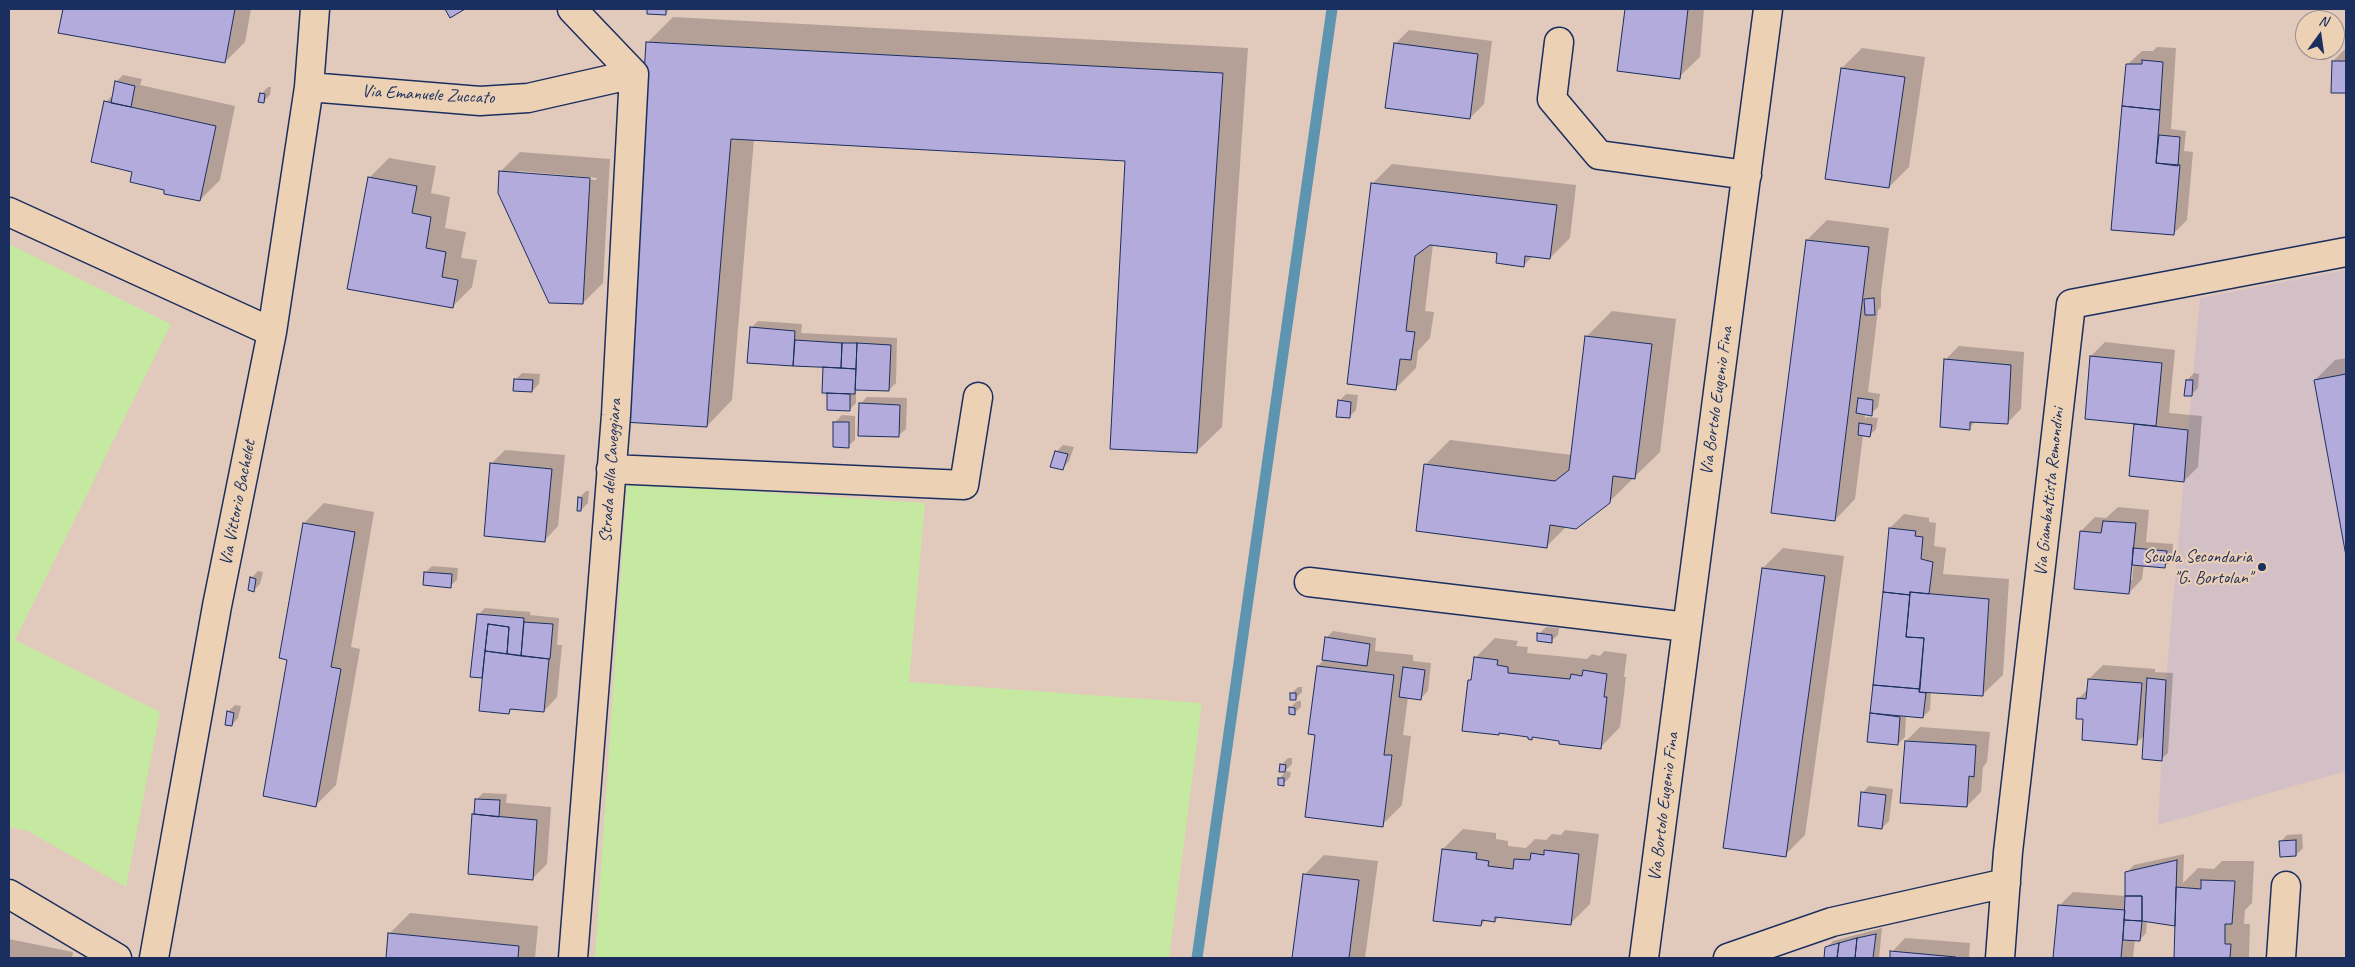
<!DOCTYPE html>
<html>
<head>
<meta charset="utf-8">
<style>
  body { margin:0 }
  #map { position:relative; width:2355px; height:967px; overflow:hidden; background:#e1c9bc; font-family:Caveat,sans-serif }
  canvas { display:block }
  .frame { position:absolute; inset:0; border:10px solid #1b2f5e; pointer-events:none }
  .north { position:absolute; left:2295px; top:10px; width:50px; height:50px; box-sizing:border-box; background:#edd1b4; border:1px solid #999092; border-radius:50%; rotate:14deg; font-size:14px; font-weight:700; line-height:20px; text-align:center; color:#1b2f5e }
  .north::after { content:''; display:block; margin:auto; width:18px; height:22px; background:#1b2f5e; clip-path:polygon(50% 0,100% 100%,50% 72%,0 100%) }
</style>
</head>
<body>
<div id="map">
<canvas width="2355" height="967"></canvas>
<div class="frame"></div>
<div class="north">N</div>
</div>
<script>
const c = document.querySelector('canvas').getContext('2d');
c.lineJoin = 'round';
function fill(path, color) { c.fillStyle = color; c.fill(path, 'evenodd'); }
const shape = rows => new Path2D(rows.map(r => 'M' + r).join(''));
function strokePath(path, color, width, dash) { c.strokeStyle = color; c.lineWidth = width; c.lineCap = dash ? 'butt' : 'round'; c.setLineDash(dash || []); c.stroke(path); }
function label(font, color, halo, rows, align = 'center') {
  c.font = font + ' Caveat,sans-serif'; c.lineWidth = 4; c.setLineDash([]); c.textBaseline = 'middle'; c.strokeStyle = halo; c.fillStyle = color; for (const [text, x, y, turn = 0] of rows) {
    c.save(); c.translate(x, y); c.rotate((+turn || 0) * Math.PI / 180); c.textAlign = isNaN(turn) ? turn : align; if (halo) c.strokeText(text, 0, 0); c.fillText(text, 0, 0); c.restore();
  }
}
const built = shape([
  [2346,270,2346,771,2158,825,2166,680,2200,298]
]);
const green = shape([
  [9,244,171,324,15,640,160,712,126,887,28,831,9,827],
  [627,483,925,503,909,682,1202,703,1169,958,595,958]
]);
const shadow = shape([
  [64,9,251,9,245,42,225,62,60,32],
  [649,9,670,9,665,14,648,13],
  [1626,9,1704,9,1700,57,1679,77,1619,70],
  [673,17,1248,48,1222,427,1196,452,1126,160,754,139,732,400,707,426,648,42],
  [1409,30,1492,41,1484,104,1470,118,1395,44],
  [2157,47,2176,48,2171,129,2186,131,2184,151,2193,152,2187,220,2173,234,2128,64,2142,51,2153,51],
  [1862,48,1925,57,1909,167,1889,187,1842,68],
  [2346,48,2346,92,2332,91,2333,61],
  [123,75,142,79,140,85,235,106,220,180,200,200,166,189,133,172,106,102,114,94,116,82],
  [268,87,271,87,270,95,263,102,261,94],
  [520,152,610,159,603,283,583,303,500,172],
  [518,171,597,178,596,180,518,174],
  [389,158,436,166,431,193,450,197,445,228,466,232,461,258,477,260,472,287,452,307,369,178],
  [1392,164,1576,185,1570,238,1550,258,1533,256,1524,265,1498,252,1433,244,1425,311,1434,312,1430,338,1418,351,1416,368,1396,388,1372,184],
  [1827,220,1889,228,1881,292,1881,307,1878,310,1868,392,1880,394,1878,407,1871,414,1865,413,1865,419,1867,417,1878,418,1876,429,1869,436,1863,435,1855,499,1835,520,1807,240],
  [1612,311,1676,319,1660,452,1609,502,1567,526,1547,546,1425,465,1450,440,1572,455,1587,336],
  [758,321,802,324,801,333,897,338,896,383,889,390,859,388,856,391,856,403,850,409,828,392,824,366,748,361,751,328],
  [2105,342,2175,350,2169,413,2202,416,2198,467,2184,481,2131,475,2135,423,2091,356],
  [1959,346,2024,352,2021,409,2007,423,1976,421,1969,428,1945,360],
  [2346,358,2346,549,2315,380,2335,360],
  [522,373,540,374,539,384,532,391,515,380],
  [2194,373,2199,374,2198,388,2191,395,2187,380],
  [1346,394,1358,395,1356,410,1349,417,1339,401],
  [867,397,907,398,906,429,899,435,860,404],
  [842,415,855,416,855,440,848,446,835,422],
  [1063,445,1074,447,1069,461,1063,468,1056,452],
  [505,450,565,455,558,526,545,540,491,464],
  [586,491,589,491,588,503,581,510,579,498],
  [324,503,374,512,351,647,360,649,336,785,316,805,289,659,280,657,304,523],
  [2118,507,2149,510,2146,542,2173,544,2172,560,2165,566,2144,564,2142,579,2129,593,2081,531,2095,517,2106,518],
  [2131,557,2134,557,2132,580,2129,580],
  [1904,514,1929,518,1929,522,1936,523,1934,546,1946,548,1943,574,2009,579,2003,675,1982,695,1931,692,1930,710,1923,717,1906,716,1905,737,1898,744,1868,741,1890,528],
  [1783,548,1844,556,1805,835,1785,855,1763,568],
  [432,566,458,568,457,580,450,586,426,572],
  [258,571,263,572,260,584,254,590,251,578],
  [485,608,530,612,530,615,559,618,557,645,562,645,557,697,544,711,513,708,508,713,484,674,482,676,478,615],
  [1546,627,1559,628,1558,635,1551,641,1539,634],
  [1333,631,1376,638,1375,651,1413,655,1413,661,1431,663,1428,691,1421,698,1408,697,1403,735,1411,736,1402,805,1382,825,1317,734,1318,666,1324,659,1326,638],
  [1495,638,1518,641,1516,646,1528,647,1527,653,1587,659,1592,654,1600,656,1604,651,1627,654,1624,677,1626,677,1620,727,1600,748,1561,739,1534,736,1531,738,1530,736,1501,732,1499,734,1469,681,1473,677,1475,658],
  [2103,665,2155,669,2155,672,2173,673,2168,753,2161,759,2145,735,2136,743,2085,718,2078,699,2088,689,2089,679],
  [1298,687,1302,687,1302,692,1295,699,1291,694],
  [1297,701,1301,701,1301,707,1294,713,1290,708],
  [235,705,241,706,238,718,232,725,228,712],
  [1920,727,1990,732,1987,762,1983,767,1981,792,1967,806,1906,741],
  [1288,758,1292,758,1292,764,1285,771,1281,765],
  [1286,771,1291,772,1290,777,1283,784,1280,778],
  [1869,786,1893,789,1889,821,1882,828,1862,793],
  [483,793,507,794,506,803,551,807,547,864,533,878,473,815,476,800],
  [1463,829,1496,833,1496,839,1508,841,1508,846,1526,848,1535,839,1546,840,1552,834,1561,835,1565,830,1599,834,1590,904,1570,924,1500,916,1495,921,1486,920,1481,925,1443,849],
  [2302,834,2303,848,2296,855,2280,842,2287,835],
  [2184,854,2183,883,2198,868,2214,869,2222,861,2254,861,2252,903,2245,910,2244,924,2250,924,2249,958,2175,958,2176,925,2147,920,2146,933,2139,940,2135,939,2133,958,2054,958,2059,906,2073,892,2126,896,2127,872,2134,865],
  [1324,855,1378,861,1365,958,1293,958,1304,875],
  [410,913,538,926,535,958,387,958,390,933],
  [1882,928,1879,958,1825,958,1826,948,1833,941],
  [1905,938,1970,943,1969,958,1891,958,1892,952],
  [9,939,73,952,72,958,9,958]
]);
const stream = shape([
  [1197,958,1332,9]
]);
const building = shape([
  [63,9,235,9,225,63,58,33,63,9],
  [445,9,465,9,450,18,445,9],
  [647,9,666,9,666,15,647,14,647,9],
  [1625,9,1688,9,1680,79,1617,71,1625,9],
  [646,42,1223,73,1197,453,1110,449,1125,161,731,139,707,427,623,422,646,42],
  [1394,43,1478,54,1470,119,1385,108,1394,43],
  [2142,60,2163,62,2160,110,2122,106,2126,64,2142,64,2142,60],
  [2332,61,2346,61,2346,93,2331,93,2332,61],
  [1841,68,1905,77,1889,188,1825,179,1841,68],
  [115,81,135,86,131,107,111,103,115,81],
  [260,93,265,94,264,103,258,102,260,93],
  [104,101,216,126,200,201,164,194,164,190,130,182,132,172,91,162,104,101],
  [2122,106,2160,110,2156,163,2180,165,2174,235,2111,230,2122,106],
  [2159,135,2180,137,2178,166,2156,163,2159,135],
  [499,171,590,178,583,304,549,303,498,193,499,171],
  [368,177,417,186,412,213,431,217,426,248,446,252,442,277,458,280,453,308,347,289,368,177],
  [1371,183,1557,205,1550,259,1525,256,1524,267,1496,263,1497,253,1430,245,1415,256,1406,331,1415,332,1411,360,1400,359,1396,390,1347,384,1371,183],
  [1806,240,1869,247,1835,521,1771,513,1806,240],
  [1874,298,1875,315,1865,315,1864,299,1874,298],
  [750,327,795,331,793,366,747,363,750,327],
  [1585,336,1652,344,1635,479,1613,476,1610,503,1576,529,1550,525,1547,548,1416,531,1424,464,1555,481,1569,470,1585,336],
  [795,340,842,343,841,368,793,366,795,340],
  [842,343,857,343,856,369,841,368,842,343],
  [857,343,891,345,889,391,855,390,857,343],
  [2090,356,2162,363,2156,426,2085,419,2090,356],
  [1944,359,2011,365,2008,424,1970,422,1970,430,1940,427,1944,359],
  [823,367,856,369,855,394,822,393,823,367],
  [2346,374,2346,556,2314,380,2346,374],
  [514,379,533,380,532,392,513,391,514,379],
  [2186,380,2193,380,2192,396,2184,396,2186,380],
  [827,393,850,394,850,411,827,410,827,393],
  [1858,398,1873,400,1872,416,1856,413,1858,398],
  [1338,400,1351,402,1350,418,1336,417,1338,400],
  [859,403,900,405,899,437,858,436,859,403],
  [833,422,849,422,849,448,833,447,833,422],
  [1859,423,1872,425,1870,437,1858,435,1859,423],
  [2134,424,2188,430,2184,482,2129,476,2134,424],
  [1055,451,1068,454,1063,470,1050,467,1055,451],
  [490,463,552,469,545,542,484,536,490,463],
  [578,497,582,498,581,511,577,511,578,497],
  [2103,521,2136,523,2129,594,2074,589,2080,531,2101,533,2103,521],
  [303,523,355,532,331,667,341,669,316,807,263,796,287,660,279,658,303,523],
  [1889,528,1916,531,1915,536,1923,537,1921,559,1933,562,1929,594,1910,592,1910,595,1883,592,1889,528],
  [2133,548,2167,551,2165,568,2132,565,2133,548],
  [1762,568,1825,576,1786,857,1723,848,1762,568],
  [424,572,452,574,451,588,423,585,424,572],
  [250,577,256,579,254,592,248,590,250,577],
  [1883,592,1910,595,1906,637,1924,638,1920,689,1873,685,1883,592],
  [1910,592,1989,599,1983,696,1919,692,1924,638,1906,637,1910,592],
  [477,614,524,618,521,656,507,654,509,627,488,624,482,678,470,677,477,614],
  [524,622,553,624,550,659,521,656,524,622],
  [488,624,509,627,507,654,485,651,488,624],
  [1537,633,1552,635,1552,643,1537,641,1537,633],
  [1325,637,1370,644,1367,666,1322,660,1325,637],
  [485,651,549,659,544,712,510,709,509,714,479,711,485,651],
  [1474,657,1498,660,1497,665,1508,667,1508,673,1570,679,1571,674,1582,676,1583,670,1607,674,1604,697,1607,697,1601,749,1559,744,1559,741,1532,737,1532,740,1528,739,1528,737,1499,733,1499,735,1462,731,1468,680,1471,680,1474,657],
  [1317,666,1394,675,1384,755,1392,755,1383,827,1305,817,1315,735,1308,734,1317,666],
  [1403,667,1425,670,1421,700,1399,697,1403,667],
  [2147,678,2166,680,2162,761,2142,759,2147,678],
  [2088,679,2142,683,2137,745,2082,740,2083,719,2076,719,2077,698,2086,699,2088,679],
  [1873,685,1920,689,1919,692,1926,693,1923,718,1870,713,1873,685],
  [1290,693,1296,693,1296,700,1290,700,1290,693],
  [1289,707,1295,708,1295,715,1289,714,1289,707],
  [227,711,234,713,232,726,225,725,227,711],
  [1870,713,1900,717,1898,745,1867,742,1870,713],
  [1905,741,1976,745,1974,777,1969,776,1967,807,1900,803,1905,741],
  [1280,764,1286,765,1285,772,1279,772,1280,764],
  [1278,778,1284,778,1284,786,1278,785,1278,778],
  [1861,792,1886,795,1882,829,1858,826,1861,792],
  [475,799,500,800,499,817,474,814,475,799],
  [472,814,537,820,533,880,468,874,472,814],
  [2296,840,2296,856,2280,857,2279,841,2296,840],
  [1442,849,1477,853,1476,859,1489,861,1488,866,1513,869,1514,859,1530,860,1531,853,1544,855,1544,850,1579,854,1571,925,1495,917,1495,922,1482,920,1481,926,1433,921,1442,849],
  [2177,860,2175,926,2142,921,2142,896,2125,896,2125,872,2177,860],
  [1303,874,1359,880,1349,958,1292,958,1303,874],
  [2201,880,2235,881,2232,924,2225,924,2225,944,2231,944,2230,958,2174,958,2176,887,2201,889,2201,880],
  [2125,896,2142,896,2142,921,2124,920,2125,896],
  [2058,905,2125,910,2121,958,2053,958,2058,905],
  [2124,920,2142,921,2140,941,2123,940,2124,920],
  [388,933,519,946,518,958,386,958,388,933],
  [1876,934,1873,958,1855,958,1857,938,1876,934],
  [1857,938,1855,958,1837,958,1839,943,1857,938],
  [1839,943,1837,958,1824,958,1825,947,1839,943],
  [1890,951,1956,957,1956,958,1890,958,1890,951]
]);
const street = shape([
  [572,9,634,74,616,415,573,958],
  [1559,42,1552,99,1599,155,1747,175],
  [309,87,480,101,528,98,634,74],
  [9,212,272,332],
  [611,469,964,485,978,397],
  [1309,582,1687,627],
  [9,894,117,958],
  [154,958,217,606,272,332,309,87,315,9],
  [1644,958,1768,9],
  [1728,958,1832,922,2006,883],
  [2000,958,2008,852,2071,304,2346,252],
  [2281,958,2286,886]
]);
const markers = [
  [2262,567,5,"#1b2f5e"]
];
const streetNames = [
  ["Via Emanuele Zuccato",428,95,3],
  ["Via Bortolo Eugenio Fina",1717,401,-82],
  ["Strada della Caveggiara",611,471,-86],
  ["Via Giambattista Remondini",2050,492,-84],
  ["Via Vittorio Bachelet",238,503,-79],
  ["Via Bortolo Eugenio Fina",1664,807,-83]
];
const poiNames = [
  ["Scuola Secondaria",2252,557],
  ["\"G. Bortolan\"",2252,578]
];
fill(built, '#d3c0c6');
fill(green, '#c6e9a2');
fill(shadow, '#0003');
strokePath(stream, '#5d94b0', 11);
fill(building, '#b2abdc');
strokePath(building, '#1b2f5e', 1);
strokePath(street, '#1b2f5e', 31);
strokePath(street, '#edd1b4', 28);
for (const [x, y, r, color] of markers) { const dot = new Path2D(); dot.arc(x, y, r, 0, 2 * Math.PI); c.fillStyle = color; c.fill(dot); strokePath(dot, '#edd1b4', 2); }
label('18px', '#1b2f5e', '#edd1b4', streetNames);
label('18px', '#1b2f5e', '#edd1b4', poiNames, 'right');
</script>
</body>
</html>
